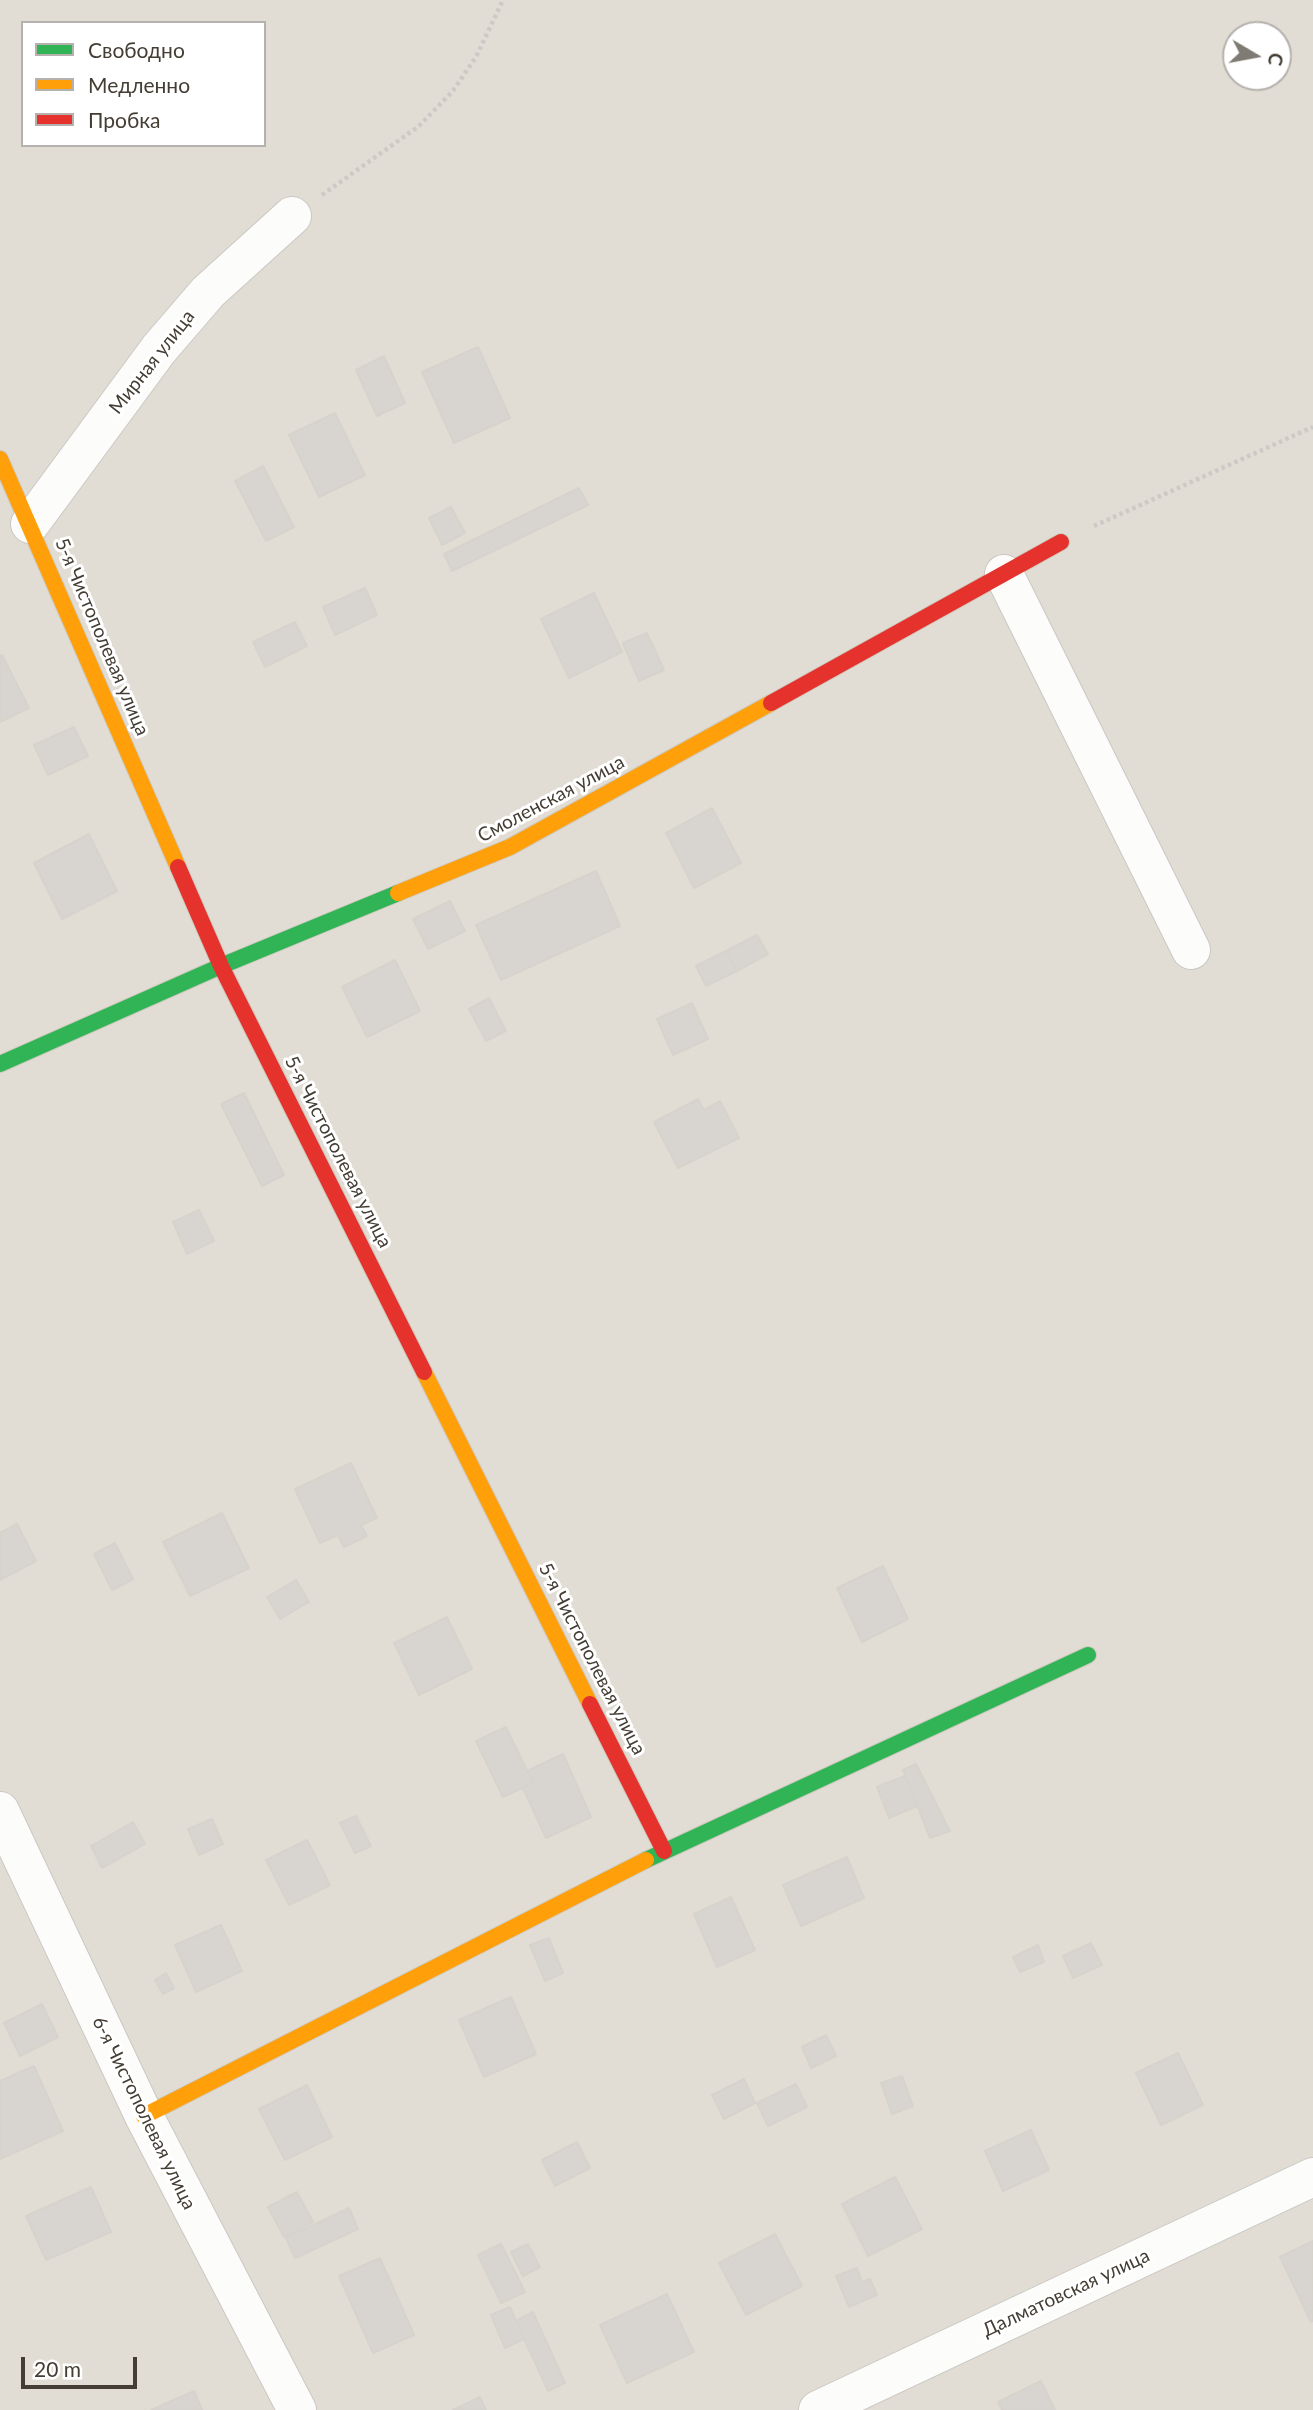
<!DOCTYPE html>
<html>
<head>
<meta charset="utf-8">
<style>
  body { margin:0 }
  #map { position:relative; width:1313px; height:2410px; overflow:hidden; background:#eeece7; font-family:Lato,sans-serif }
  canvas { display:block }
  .legend { position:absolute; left:21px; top:21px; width:245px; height:126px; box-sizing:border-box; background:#fff; border:2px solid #b4b1ae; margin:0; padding:9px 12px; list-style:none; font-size:21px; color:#433d34 }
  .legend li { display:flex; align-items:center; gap:14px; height:35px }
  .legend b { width:35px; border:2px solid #b4b1ae }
  .north { position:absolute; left:1222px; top:21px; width:70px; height:70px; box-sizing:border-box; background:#fff; border:2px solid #b4b1ae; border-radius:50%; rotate:100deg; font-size:19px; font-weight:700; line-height:28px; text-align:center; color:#433d34 }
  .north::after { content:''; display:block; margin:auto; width:24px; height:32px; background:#7f7a73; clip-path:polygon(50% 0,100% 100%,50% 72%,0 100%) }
  .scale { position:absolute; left:21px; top:2357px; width:116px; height:32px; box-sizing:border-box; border:4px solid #433d34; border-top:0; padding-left:9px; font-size:21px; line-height:24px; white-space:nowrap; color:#433d34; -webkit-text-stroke:5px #fff; paint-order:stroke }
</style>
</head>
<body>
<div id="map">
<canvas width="1313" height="2410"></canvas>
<ul class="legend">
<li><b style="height:9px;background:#30b455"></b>Свободно</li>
<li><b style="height:9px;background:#ff9f0a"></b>Медленно</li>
<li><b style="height:9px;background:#e5322d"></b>Пробка</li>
</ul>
<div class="north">С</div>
<div class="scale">20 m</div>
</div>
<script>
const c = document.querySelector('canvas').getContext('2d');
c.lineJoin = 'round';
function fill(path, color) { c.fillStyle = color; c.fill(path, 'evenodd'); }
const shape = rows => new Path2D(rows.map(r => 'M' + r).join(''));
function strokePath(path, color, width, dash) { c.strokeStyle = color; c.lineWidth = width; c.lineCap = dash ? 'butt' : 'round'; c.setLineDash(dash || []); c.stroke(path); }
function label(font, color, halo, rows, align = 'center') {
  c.font = font + ' Lato,sans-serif'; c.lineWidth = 6; c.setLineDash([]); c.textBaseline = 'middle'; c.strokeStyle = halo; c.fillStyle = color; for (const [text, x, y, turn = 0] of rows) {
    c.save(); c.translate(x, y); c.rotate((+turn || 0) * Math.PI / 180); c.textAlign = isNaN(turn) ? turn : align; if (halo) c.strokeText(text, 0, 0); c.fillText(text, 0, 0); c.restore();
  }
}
const residential = shape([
  [0,0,1313,0,1313,2410,0,2410],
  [23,23,264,23,264,145,23,145],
  [1236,35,1278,35,1278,77,1236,77]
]);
const building = shape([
  [478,347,510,418,454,443,422,372,478,347],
  [384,356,405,403,377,416,356,370,384,356],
  [335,413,365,475,319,497,289,435,335,413],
  [263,466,294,527,266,541,235,481,263,466],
  [579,488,588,505,452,571,444,554,579,488],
  [451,507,465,533,442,545,429,518,451,507],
  [365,588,377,615,335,635,323,607,365,588],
  [594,593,622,652,569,678,541,619,594,593],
  [295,622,307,646,265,667,253,642,295,622],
  [647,633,664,670,639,681,623,643,647,633],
  [2,655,29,708,0,722,0,656,2,655],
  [74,727,88,756,48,775,34,745,74,727],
  [712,808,741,863,694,888,666,833,712,808],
  [89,834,117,891,62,919,34,863,89,834],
  [596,871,620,926,501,980,476,925,596,871],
  [450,901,465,931,428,949,413,919,450,901],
  [757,935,768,954,737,971,726,951,757,935],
  [726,951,737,971,706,986,696,966,726,951],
  [395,960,420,1011,367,1037,342,987,395,960],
  [489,998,506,1031,486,1041,469,1009,489,998],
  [692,1003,708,1039,673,1055,657,1019,692,1003],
  [244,1093,284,1175,262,1186,221,1104,244,1093],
  [698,1099,704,1110,720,1101,739,1138,678,1168,654,1122,698,1099],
  [199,1210,214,1241,187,1254,173,1222,199,1210],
  [351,1463,377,1518,361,1525,367,1536,344,1547,338,1535,320,1543,295,1489,351,1463],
  [222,1513,249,1568,190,1596,163,1542,222,1513],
  [17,1524,36,1561,0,1580,0,1533,17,1524],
  [115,1543,133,1579,112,1590,94,1554,115,1543],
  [883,1566,908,1619,862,1642,837,1588,883,1566],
  [296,1580,309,1602,280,1619,267,1597,296,1580],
  [447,1617,472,1669,419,1695,394,1643,447,1617],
  [506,1727,533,1783,503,1797,476,1741,506,1727],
  [563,1754,591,1817,546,1838,523,1788,533,1783,527,1771,563,1754],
  [916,1764,950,1831,930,1838,903,1770,916,1764],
  [905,1776,917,1806,889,1818,877,1787,905,1776],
  [356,1816,371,1846,355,1853,340,1823,356,1816],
  [212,1819,223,1844,199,1855,188,1829,212,1819],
  [133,1822,145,1844,102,1868,91,1846,133,1822],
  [307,1840,330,1885,289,1905,266,1860,307,1840],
  [847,1857,864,1898,801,1926,783,1885,847,1857],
  [731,1897,755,1950,717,1967,694,1914,731,1897],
  [221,1925,242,1971,196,1992,175,1945,221,1925],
  [549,1938,563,1973,545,1981,530,1945,549,1938],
  [1091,1943,1102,1965,1073,1978,1063,1956,1091,1943],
  [1038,1945,1044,1962,1020,1972,1013,1957,1038,1945],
  [166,1973,174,1988,163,1994,155,1980,166,1973],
  [511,1997,536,2054,484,2077,459,2020,511,1997],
  [42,2004,58,2037,20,2056,4,2023,42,2004],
  [826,2035,836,2056,811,2068,802,2047,826,2035],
  [1178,2053,1203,2105,1161,2125,1136,2073,1178,2053],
  [34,2066,63,2131,0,2159,0,2081,34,2066],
  [902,2076,913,2106,892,2114,881,2083,902,2076],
  [744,2079,755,2103,724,2119,712,2095,744,2079],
  [796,2084,807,2107,768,2126,757,2103,796,2084],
  [307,2085,332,2137,285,2160,259,2109,307,2085],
  [1031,2130,1049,2170,1003,2191,985,2151,1031,2130],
  [577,2142,590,2168,555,2186,542,2160,577,2142],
  [895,2177,922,2229,868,2256,842,2204,895,2177],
  [91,2187,111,2232,46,2260,26,2216,91,2187],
  [297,2192,313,2222,284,2237,268,2207,297,2192],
  [349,2208,358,2229,295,2258,286,2238,349,2208],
  [775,2234,802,2286,746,2315,719,2263,775,2234],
  [1313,2241,1313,2321,1311,2322,1280,2257,1313,2241],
  [501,2244,525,2292,501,2303,478,2255,501,2244],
  [528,2244,540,2267,523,2276,511,2252,528,2244],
  [380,2258,414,2335,373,2353,339,2276,380,2258],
  [857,2268,862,2282,870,2279,877,2295,849,2307,836,2276,857,2268],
  [667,2294,694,2352,627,2383,600,2325,667,2294],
  [510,2307,524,2339,505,2348,491,2315,510,2307],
  [533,2312,565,2383,548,2391,516,2321,533,2312],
  [1041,2381,1055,2410,1002,2410,998,2402,1041,2381],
  [194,2391,202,2410,151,2410,194,2391],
  [480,2397,486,2410,453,2410,480,2397]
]);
const path = shape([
  [322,195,419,126,452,92,476,57,503,0],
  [1094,526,1313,427]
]);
const street = shape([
  [30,524,159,349,208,292,292,216],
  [1004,574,1191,950],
  [0,1811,144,2116,297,2410],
  [818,2410,1313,2177]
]);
const fast = shape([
  [0,1064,221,966,398,893],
  [646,1860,1088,1655]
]);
const slow = shape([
  [0,459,178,867],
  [398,893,510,847,771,703],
  [424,1372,590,1704],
  [144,2116,646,1860]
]);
const jam = shape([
  [771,703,1061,542],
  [178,867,221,966,424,1372],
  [590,1704,664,1851]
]);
const streetNames = [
  ["Мирная улица",152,362,-52],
  ["5-я Чистополевая улица",102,637,67],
  ["Смоленская улица",551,799,-28],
  ["5-я Чистополевая улица",338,1152,63],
  ["5-я Чистополевая улица",592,1659,63],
  ["6-я Чистополевая улица",144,2113,64],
  ["Далматовская улица",1066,2293,-25]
];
fill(residential, '#e2ddd4');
fill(building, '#d8d5d0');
strokePath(building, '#d6d3cd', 2);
strokePath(street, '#cac8c3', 40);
strokePath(fast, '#cdc9be', 18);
strokePath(slow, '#cdc9be', 18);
strokePath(jam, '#cdc9be', 18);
strokePath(path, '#cccac6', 4.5, [3.5, 3.5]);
strokePath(street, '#fcfcfb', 38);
strokePath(fast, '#30b455', 16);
strokePath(slow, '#ff9f0a', 16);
strokePath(jam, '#e5322d', 16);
label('19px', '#433d34', '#fff', streetNames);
</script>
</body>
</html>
